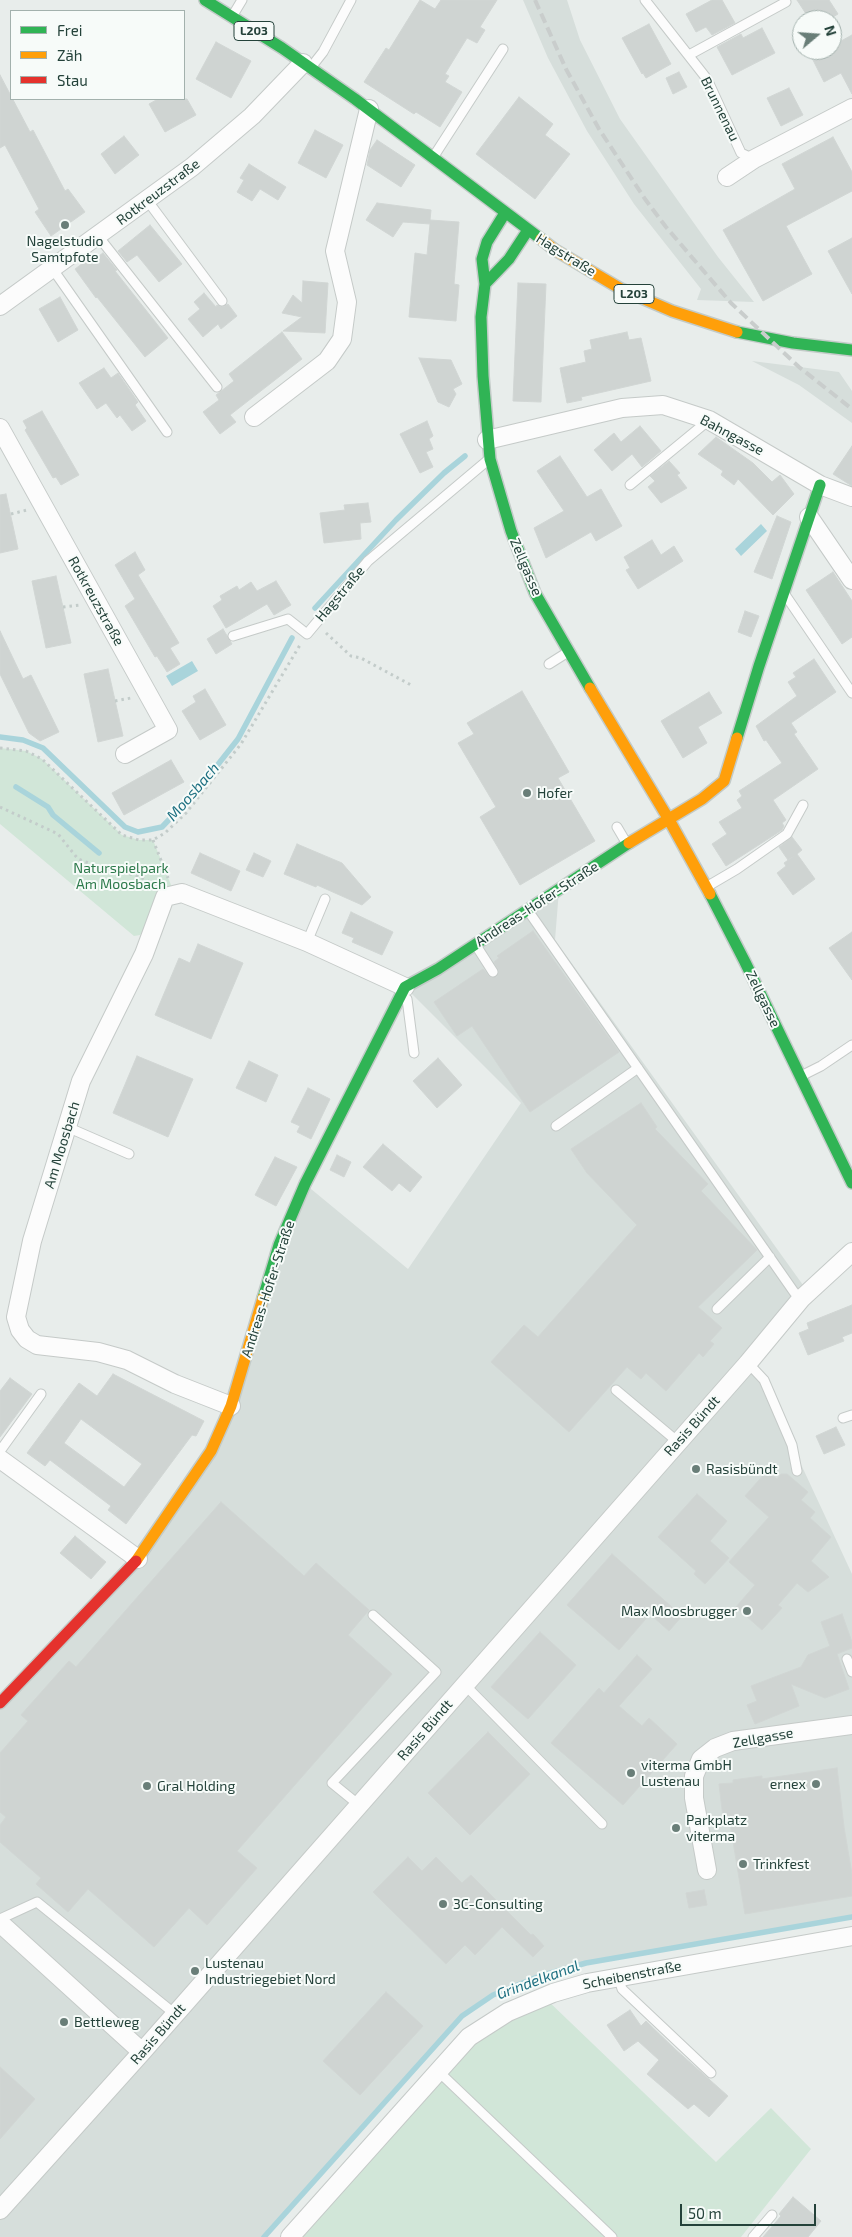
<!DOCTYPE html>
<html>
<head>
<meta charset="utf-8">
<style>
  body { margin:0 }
  #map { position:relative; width:852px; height:2237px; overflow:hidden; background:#e8edeb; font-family:"Exo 2",sans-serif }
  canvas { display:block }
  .legend { position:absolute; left:10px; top:10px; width:175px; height:90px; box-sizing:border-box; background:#f7fbf9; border:1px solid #a3b1ad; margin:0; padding:6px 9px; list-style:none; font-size:15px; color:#24423a }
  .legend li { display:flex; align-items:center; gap:10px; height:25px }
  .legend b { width:25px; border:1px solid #a3b1ad }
  .north { position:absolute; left:792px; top:10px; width:50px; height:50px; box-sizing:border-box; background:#f7fbf9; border:1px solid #a3b1ad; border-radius:50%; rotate:72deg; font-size:14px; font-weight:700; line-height:20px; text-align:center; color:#24423a }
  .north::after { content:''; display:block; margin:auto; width:18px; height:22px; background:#697e78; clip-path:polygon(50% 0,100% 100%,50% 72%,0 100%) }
  .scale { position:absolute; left:680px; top:2204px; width:136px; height:22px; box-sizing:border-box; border:2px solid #24423a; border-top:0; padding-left:6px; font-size:15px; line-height:18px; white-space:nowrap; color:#24423a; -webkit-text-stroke:4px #f7fbf9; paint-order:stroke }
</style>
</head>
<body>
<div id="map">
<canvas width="852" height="2237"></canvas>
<ul class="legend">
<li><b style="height:6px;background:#30b455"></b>Frei</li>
<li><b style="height:6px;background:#ff9f0a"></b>Zäh</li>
<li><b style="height:6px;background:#e5322d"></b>Stau</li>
</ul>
<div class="north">N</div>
<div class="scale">50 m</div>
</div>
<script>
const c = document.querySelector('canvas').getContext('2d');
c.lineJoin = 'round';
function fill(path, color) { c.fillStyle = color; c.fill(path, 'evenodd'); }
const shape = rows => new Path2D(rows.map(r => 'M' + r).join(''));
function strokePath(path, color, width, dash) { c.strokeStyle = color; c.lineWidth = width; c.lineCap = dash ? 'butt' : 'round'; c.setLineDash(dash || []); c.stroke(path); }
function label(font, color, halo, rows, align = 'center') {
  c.font = font + ' "Exo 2",sans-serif'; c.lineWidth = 4; c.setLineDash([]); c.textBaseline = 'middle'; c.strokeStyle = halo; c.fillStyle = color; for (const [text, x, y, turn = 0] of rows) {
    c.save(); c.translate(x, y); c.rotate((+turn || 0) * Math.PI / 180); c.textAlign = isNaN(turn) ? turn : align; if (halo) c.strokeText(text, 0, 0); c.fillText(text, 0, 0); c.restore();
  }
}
const built = shape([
  [523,0,567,0,580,40,620,119,718,257,754,302,697,300,701,289,634,204,587,131,548,58],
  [752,361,839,372,852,391,852,423,799,385],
  [559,890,555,940,808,1292,748,1363,764,1380,792,1445,852,1574,852,1916,586,1963,540,1976,493,1995,462,2016,264,2237,0,2237,0,1703,138,1559,211,1451,305,1184,408,1269,521,1103,405,987]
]);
const green = shape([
  [0,748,26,751,42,759,122,835,139,840,153,840,175,895,165,897,156,896,148,924,140,935,134,936,0,824],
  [544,1997,716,2162,771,2108,811,2149,741,2237,290,2237,469,2037]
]);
const water = shape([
  [761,524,767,531,741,556,735,549],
  [192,661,198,671,172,686,166,676]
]);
const stream = shape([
  [315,608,396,520,444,473,465,456],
  [0,737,23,740,43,748,125,827,138,832,162,827,201,786,238,739,292,638],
  [16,787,48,807,53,815,99,853],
  [264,2237,462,2016,493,1995,540,1976,586,1963,852,1917]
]);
const building = shape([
  [420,0,435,9,441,0,497,0,480,27,485,30,477,43,467,38,445,74,449,76,445,82,462,92,440,127,416,112,414,114,364,82,386,48,389,50,420,0],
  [712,0,722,0,735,23,712,35,706,27,696,32,686,14,712,0],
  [797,0,829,0,838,14,828,20,810,20,797,0],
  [649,24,671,64,646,78,643,73,642,74,622,38,649,24],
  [762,28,775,53,732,75,717,47,741,34,743,38,762,28],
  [852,35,852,94,841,73,824,82,811,56,824,50,832,50,832,46,852,35],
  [216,42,251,61,231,98,196,79,216,42],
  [679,72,687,87,673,94,666,78,679,72],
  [0,75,30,132,33,130,65,191,68,189,85,212,51,236,35,212,39,209,5,145,0,148,0,75],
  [789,88,803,115,781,126,767,98,789,88],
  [519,97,553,124,545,135,570,154,535,199,476,154,519,97],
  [158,99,187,99,196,115,165,132,149,104,158,99],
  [315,130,343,145,326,178,298,163,315,130],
  [124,136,139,155,115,174,101,154,124,136],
  [833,137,852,172,852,191,786,226,812,274,763,301,723,230,795,189,782,164,833,137],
  [377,140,415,165,401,187,367,165,370,150,377,140],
  [249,164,286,187,278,200,260,189,252,201,237,192,244,180,240,178,249,164],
  [377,203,431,210,430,220,459,222,454,284,459,285,456,321,409,317,415,253,427,255,430,224,403,222,393,237,366,220,377,203],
  [150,225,182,264,159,282,137,255,127,262,118,251,150,225],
  [852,238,852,294,828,251,852,238],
  [103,253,117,270,115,271,168,338,145,357,97,297,96,298,75,269,87,260,89,263,103,253],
  [303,281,328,283,325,333,283,331,302,317,282,313,293,295,302,303,303,281],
  [518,283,546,284,541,402,513,401,518,283],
  [204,293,216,307,217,305,223,307,228,304,237,316,221,329,218,324,203,337,188,319,200,309,194,302,204,293],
  [60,297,78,330,58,342,39,309,60,297],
  [282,332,302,359,230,415,236,422,220,434,203,412,219,400,216,395,234,381,229,374,282,332],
  [627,332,629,340,641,338,651,381,581,397,582,400,567,403,560,368,586,362,584,351,592,349,590,340,627,332],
  [419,358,451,360,462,384,453,389,456,394,449,407,438,402,419,358],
  [104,368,111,378,118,373,138,402,135,405,146,421,132,431,120,415,117,418,106,403,97,409,79,383,104,368],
  [42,411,79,475,61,485,56,477,53,478,25,430,27,428,23,421,42,411],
  [427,421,433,436,429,439,433,449,426,452,433,467,420,473,400,434,427,421],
  [640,426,661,451,642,467,632,454,612,471,594,450,614,433,621,442,640,426],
  [716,437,753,463,772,482,780,475,794,494,773,515,738,479,734,485,721,475,723,471,698,454,716,437],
  [852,446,852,486,833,474,852,446],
  [560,456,587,497,601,489,622,526,596,541,591,532,546,558,534,528,564,511,537,471,560,456],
  [669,461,680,473,677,475,687,488,661,503,648,487,655,481,650,476,669,461],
  [6,494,18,549,0,553,0,495,6,494],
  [368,503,371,522,360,523,361,539,324,543,320,513,345,510,344,505,368,503],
  [777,516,791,522,772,579,754,572,777,516],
  [652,540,661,555,674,546,683,561,638,589,626,570,630,568,624,557,652,540],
  [135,552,145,570,138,575,179,643,170,648,180,664,167,672,157,656,155,657,125,606,135,599,115,565,135,552],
  [833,572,852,601,852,637,842,644,806,590,833,572],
  [56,576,71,643,46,648,32,581,56,576],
  [276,581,291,605,274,615,267,604,226,628,213,606,222,600,220,596,237,586,239,590,251,582,257,591,276,581],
  [745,611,759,616,751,637,738,632,745,611],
  [223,629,232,644,216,654,207,639,223,629],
  [0,631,23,679,31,675,59,732,40,741,29,733,0,674,0,631],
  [814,659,836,692,791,723,797,732,794,734,818,769,773,800,786,820,782,823,784,826,782,830,726,866,712,844,727,834,719,822,742,808,737,800,742,796,739,791,782,763,766,740,764,741,756,726,797,696,788,682,796,677,793,673,814,659],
  [108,669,123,736,98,742,84,674,108,669],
  [205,689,226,725,200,740,182,711,196,702,193,696,205,689],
  [522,691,569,772,558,778,595,841,520,885,480,817,496,807,458,743,474,734,467,723,522,691],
  [709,692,722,713,698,727,707,743,683,758,661,721,709,692],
  [171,760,184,782,124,815,112,793,171,760],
  [792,837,802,850,797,854,815,879,793,895,777,873,786,866,784,863,794,856,788,860,779,847,792,837],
  [297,844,342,863,371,897,362,905,317,885,316,887,284,874,297,844],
  [200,853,240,871,231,891,191,873,200,853],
  [254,853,271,861,263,877,246,870,254,853],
  [351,912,393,932,382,955,352,942,354,938,342,933,351,912],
  [533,931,619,1052,530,1112,472,1026,457,1036,434,1002,483,969,490,977,497,977,499,971,494,962,499,958,497,956,533,931],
  [852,932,852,980,829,948,852,932],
  [198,944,243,963,211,1039,155,1015,179,958,190,963,198,944],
  [137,1056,193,1079,168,1137,113,1113,137,1056],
  [438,1058,462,1085,437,1108,413,1081,438,1058],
  [249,1061,278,1075,266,1102,236,1088,249,1061],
  [308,1088,330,1099,311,1139,297,1132,300,1126,291,1122,308,1088],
  [641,1103,657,1127,655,1129,708,1184,701,1191,757,1250,698,1307,722,1328,710,1341,714,1344,703,1357,699,1353,666,1391,646,1373,641,1379,627,1367,569,1432,491,1362,524,1325,538,1337,637,1225,587,1173,571,1149,641,1103],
  [383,1144,422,1177,410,1192,399,1183,392,1191,363,1167,383,1144],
  [337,1155,351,1162,344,1177,330,1170,337,1155],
  [275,1157,297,1167,276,1206,255,1195,275,1157],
  [852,1305,852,1333,842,1337,844,1341,808,1355,799,1333,809,1329,807,1323,852,1305],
  [113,1374,204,1421,196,1436,192,1435,126,1524,108,1510,111,1506,50,1460,45,1466,27,1453,79,1383,97,1396,113,1374],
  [81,1419,142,1464,124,1487,64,1443,81,1419],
  [10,1378,32,1394,0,1437,0,1391,10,1378],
  [836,1427,845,1445,824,1454,816,1436,836,1427],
  [767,1471,777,1479,781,1474,787,1474,808,1492,801,1500,815,1512,810,1518,831,1537,811,1561,829,1577,808,1592,797,1583,778,1605,782,1608,762,1630,736,1607,755,1585,729,1562,769,1517,745,1496,767,1471],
  [697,1494,727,1521,710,1541,729,1558,705,1584,694,1574,696,1571,658,1537,697,1494],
  [221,1502,304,1576,316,1563,369,1610,348,1635,392,1674,237,1851,257,1868,207,1925,189,1908,154,1947,88,1889,68,1912,36,1884,41,1878,0,1842,0,1825,6,1817,0,1812,0,1753,28,1721,21,1715,69,1661,76,1667,221,1502],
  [75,1536,106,1562,91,1579,60,1553,75,1536],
  [612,1554,682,1616,669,1631,650,1614,619,1650,567,1605,612,1554],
  [842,1614,852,1642,852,1648,837,1654,849,1689,825,1698,791,1684,799,1706,755,1724,747,1705,757,1701,751,1686,801,1667,808,1655,830,1646,821,1622,842,1614],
  [540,1632,576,1665,528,1719,491,1687,540,1632],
  [637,1655,652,1669,619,1706,642,1726,649,1718,677,1744,623,1805,551,1743,599,1688,604,1693,637,1655],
  [488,1732,530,1774,470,1835,428,1793,488,1732],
  [837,1768,844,1827,852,1874,852,1896,745,1914,729,1817,723,1817,719,1784,733,1783,733,1780,762,1776,762,1779,837,1768],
  [408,1857,422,1871,436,1857,462,1883,471,1875,531,1935,533,1934,544,1946,533,1957,502,1927,475,1955,465,1945,446,1964,373,1892,408,1857],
  [704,1890,707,1905,689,1908,686,1893,704,1890],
  [386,1992,423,2026,360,2095,323,2061,386,1992],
  [630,2010,641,2026,646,2021,675,2049,728,2096,709,2117,694,2104,688,2109,647,2074,659,2060,638,2041,624,2051,607,2025,630,2010],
  [0,2067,35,2099,0,2139,0,2067],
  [793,2197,821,2221,808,2237,763,2237,781,2216,779,2214,793,2197]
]);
const path = shape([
  [11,514,27,510],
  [63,607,80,605],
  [326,633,351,656,361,658,411,685],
  [115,701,131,698],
  [0,748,26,751,42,759,122,835,139,840,153,840,165,833,186,813,241,744,300,645],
  [0,807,58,834,78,859,94,865,138,876,154,884],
  [153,840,168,878]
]);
const lane = shape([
  [645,0,707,79,741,153,754,159],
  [233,15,242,0],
  [689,55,786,2],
  [312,66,323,52,351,0],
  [434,156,503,49],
  [147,200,222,301],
  [98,236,217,387],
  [52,268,167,432],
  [630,485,709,420],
  [786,596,852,693],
  [233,636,288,619,307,634,368,561,488,460],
  [549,664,568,652],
  [617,827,627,844],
  [708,886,737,869,787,834,803,805],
  [529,912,794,1292,801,1299],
  [307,942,325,899],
  [477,947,493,972],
  [407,999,414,1053],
  [801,1076,821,1066,852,1045],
  [556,1126,638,1068],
  [67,1127,129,1154],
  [717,1309,770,1257],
  [748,1363,764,1380,792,1445,797,1471],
  [616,1390,678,1442],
  [843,1418,852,1415],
  [0,1451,41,1394],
  [847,1659,852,1672],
  [465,1685,602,1824],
  [359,1805,332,1783,436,1672,373,1615],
  [0,1919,37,1902,175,2014],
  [618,1976,622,1989,711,2073],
  [439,2072,612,2237],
  [753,2237,772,2215]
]);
const street = shape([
  [727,177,754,159,852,108],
  [0,306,192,167,252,116,303,63],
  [254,417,327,361,342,339,347,302,335,251,369,109],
  [0,428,168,730,125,754],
  [487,440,622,408,663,405,709,420,820,485,852,497],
  [809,517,852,580],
  [231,1406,175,1384,127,1360,98,1352,37,1345,27,1339,20,1330,16,1317,32,1241,81,1081,144,954,165,897,182,893,307,942,405,987],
  [0,1459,138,1559],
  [707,1870,694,1798,694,1776,701,1759,715,1748,733,1741,852,1725],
  [0,1923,142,2052],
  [0,2210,142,2052,748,1363,801,1299,852,1252],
  [290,2237,469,2037,508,2012,553,1993,587,1983,852,1936]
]);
const fast = shape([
  [205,0,282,48,355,99,541,239],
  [505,213,487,242,482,259,485,284,481,317,483,376,490,459,511,531,535,593,590,688],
  [485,284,509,259,528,230],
  [737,332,793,343,852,350],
  [737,738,759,666,820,485],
  [710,894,745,962,852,1183],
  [263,1298,279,1245,305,1184,405,987,438,969,629,843]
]);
const slow = shape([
  [541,239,555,250,621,289,672,311,737,332],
  [590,688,668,818,710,894],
  [629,843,702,799,724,781,737,738],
  [136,1561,211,1451,231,1406,263,1298]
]);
const jam = shape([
  [0,1703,136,1561]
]);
const rail = shape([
  [535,0,566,69,599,129,645,199,666,227,731,303,799,367,852,409]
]);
const markers = [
  [65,225,5,"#697e78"],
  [527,793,5,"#697e78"],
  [696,1469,5,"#697e78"],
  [747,1611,5,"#697e78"],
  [631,1773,5,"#697e78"],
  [816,1784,5,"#697e78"],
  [147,1786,5,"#697e78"],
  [676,1828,5,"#697e78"],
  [743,1864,5,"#697e78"],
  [443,1904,5,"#697e78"],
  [195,1971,5,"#697e78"],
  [64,2022,5,"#697e78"]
];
const shields = [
  [254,31,40],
  [634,294,40]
];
const shieldNames = [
  ["L203",254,31],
  ["L203",634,294]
];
const streetNames = [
  ["Brunnenau",720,109,64],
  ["Rotkreuzstraße",158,192,-37],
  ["Hagstraße",566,255,32],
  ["Bahngasse",732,435,28],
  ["Zellgasse",526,567,67],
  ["Hagstraße",340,594,-50],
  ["Rotkreuzstraße",96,601,61],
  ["Andreas-Hofer-Straße",537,904,-33],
  ["Zellgasse",763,999,64],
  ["Am Moosbach",62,1145,-73],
  ["Andreas-Hofer-Straße",268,1289,-72],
  ["Rasis Bündt",692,1426,-48],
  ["Rasis Bündt",425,1730,-49],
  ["Zellgasse",763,1738,-10],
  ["Scheibenstraße",632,1975,-11],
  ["Rasis Bündt",158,2034,-49]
];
const poiNames = [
  ["Nagelstudio",65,241,"center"],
  ["Samtpfote",65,257,"center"],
  ["Hofer",537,793],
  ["Rasisbündt",706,1469],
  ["Max Moosbrugger",737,1611,"right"],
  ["viterma GmbH",641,1765],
  ["Lustenau",641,1781],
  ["ernex",806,1784,"right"],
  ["Gral Holding",157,1786],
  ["Parkplatz",686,1820],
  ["viterma",686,1836],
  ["Trinkfest",753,1864],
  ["3C-Consulting",453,1904],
  ["Lustenau",205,1963],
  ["Industriegebiet Nord",205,1979],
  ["Bettleweg",74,2022]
];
const parkNames = [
  ["Naturspielpark",121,868],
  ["Am Moosbach",121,884]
];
const waterNames = [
  ["Moosbach",193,792,-49],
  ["Grindelkanal",538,1980,-20]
];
fill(built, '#d6dedb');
fill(green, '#d1e6d8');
fill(water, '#a9d4db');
strokePath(stream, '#a9d4db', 5.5);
fill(building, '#cfd4d2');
strokePath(building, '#d1d6d4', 1);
strokePath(lane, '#c5cac8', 11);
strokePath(street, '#c5cac8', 20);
strokePath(fast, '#c3cbc8', 14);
strokePath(slow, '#c3cbc8', 14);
strokePath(jam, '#c3cbc8', 14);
strokePath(path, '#c3ccca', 3, [2.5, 4]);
strokePath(lane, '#fcfcfc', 9);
strokePath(street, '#fcfcfc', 18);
strokePath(fast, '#30b455', 11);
strokePath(slow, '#ff9f0a', 11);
strokePath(jam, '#e5322d', 11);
strokePath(rail, '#c9cdcc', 4, [10, 5]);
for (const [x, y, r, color] of markers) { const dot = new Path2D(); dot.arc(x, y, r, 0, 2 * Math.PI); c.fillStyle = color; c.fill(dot); strokePath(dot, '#f7fbf9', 2); }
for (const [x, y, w] of shields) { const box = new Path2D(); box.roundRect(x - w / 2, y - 9.5, w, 19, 4); c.fillStyle = '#f7fbf9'; c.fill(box); strokePath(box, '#24423a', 1); }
label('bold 12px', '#24423a', null, shieldNames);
label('14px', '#24423a', '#f7fbf9', streetNames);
label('14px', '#24423a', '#f7fbf9', poiNames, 'left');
label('14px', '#2d7a4b', '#f7fbf9', parkNames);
label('italic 15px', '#1c6f80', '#f7fbf9', waterNames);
</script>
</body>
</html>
